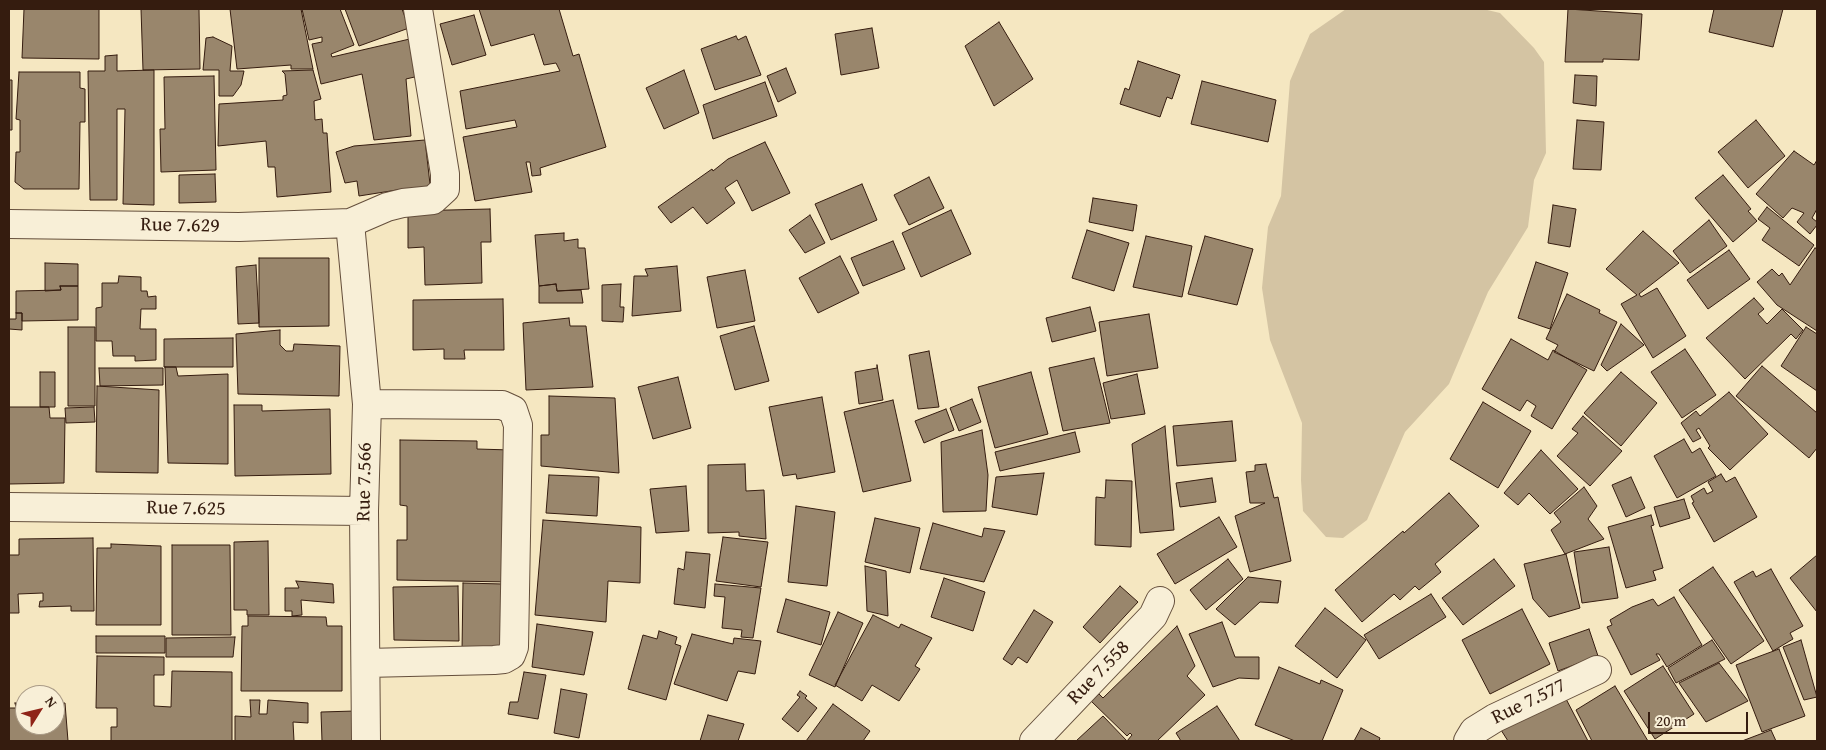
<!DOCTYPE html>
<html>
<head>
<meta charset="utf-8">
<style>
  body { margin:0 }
  #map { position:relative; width:1826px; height:750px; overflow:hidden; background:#f5e7c1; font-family:"Gentium Book Plus",serif }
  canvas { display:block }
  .frame { position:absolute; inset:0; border:10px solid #351c0f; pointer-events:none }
  .north { position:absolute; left:15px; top:685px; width:50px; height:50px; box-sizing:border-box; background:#f8efd7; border:1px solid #aa9b87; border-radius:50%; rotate:54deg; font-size:14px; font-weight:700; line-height:20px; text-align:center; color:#351c0f }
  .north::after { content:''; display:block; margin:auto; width:18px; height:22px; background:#8f2418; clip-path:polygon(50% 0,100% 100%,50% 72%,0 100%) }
  .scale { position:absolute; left:1648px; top:712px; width:100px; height:22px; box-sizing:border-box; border:2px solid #351c0f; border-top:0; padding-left:6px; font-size:15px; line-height:18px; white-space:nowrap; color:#351c0f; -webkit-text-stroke:4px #f8efd7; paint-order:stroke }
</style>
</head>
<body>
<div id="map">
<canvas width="1826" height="750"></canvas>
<div class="frame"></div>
<div class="north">N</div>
<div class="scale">20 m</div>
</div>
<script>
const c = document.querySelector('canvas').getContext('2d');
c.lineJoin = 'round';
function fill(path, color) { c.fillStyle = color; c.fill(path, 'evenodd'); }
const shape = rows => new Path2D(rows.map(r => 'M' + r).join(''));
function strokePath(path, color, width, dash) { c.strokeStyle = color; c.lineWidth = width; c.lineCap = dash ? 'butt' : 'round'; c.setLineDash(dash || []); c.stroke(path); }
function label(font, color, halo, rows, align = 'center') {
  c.font = font + ' "Gentium Book Plus",serif'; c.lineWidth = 4; c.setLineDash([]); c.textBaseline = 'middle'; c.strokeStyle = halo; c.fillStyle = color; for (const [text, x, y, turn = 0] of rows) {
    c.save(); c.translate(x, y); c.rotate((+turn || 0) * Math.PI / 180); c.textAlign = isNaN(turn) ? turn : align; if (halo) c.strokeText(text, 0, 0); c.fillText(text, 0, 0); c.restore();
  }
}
const green = shape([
  [1346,9,1483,9,1500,13,1534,48,1544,62,1546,153,1534,180,1528,227,1488,292,1449,384,1405,432,1367,520,1343,538,1326,537,1303,511,1301,480,1302,423,1270,340,1262,288,1268,227,1281,196,1290,81,1310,34]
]);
const building = shape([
  [24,9,99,9,99,59,22,58,24,9],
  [141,9,199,9,200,69,143,70,141,9],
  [230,9,301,9,313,69,291,69,291,65,237,69,230,9],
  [302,9,340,9,354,45,331,54,332,57,414,38,423,75,406,79,411,136,374,140,362,74,321,84,312,44,322,42,322,37,309,40,302,9],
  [345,9,402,9,409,28,359,46,345,9],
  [479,9,559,9,573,56,579,54,606,147,540,168,541,175,532,176,530,162,526,162,532,192,475,201,463,137,517,127,515,120,466,129,460,91,560,71,556,63,544,65,534,34,491,46,479,9],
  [1568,9,1642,14,1639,60,1603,59,1603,62,1565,62,1568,9],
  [1714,9,1783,9,1773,47,1709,32,1714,9],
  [474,15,486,55,452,65,440,24,474,15],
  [999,22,1033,79,994,106,965,46,999,22],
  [872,28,879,68,841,75,835,34,872,28],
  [736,36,738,40,746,36,761,75,715,90,701,49,736,36],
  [213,37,232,46,230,71,244,71,241,85,233,96,219,96,219,70,203,70,206,38,213,37],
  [117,55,117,71,154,70,154,205,123,204,125,109,117,109,117,200,90,200,88,71,105,71,105,56,117,55],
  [1138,61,1180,75,1172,99,1167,97,1160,117,1120,104,1125,88,1129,90,1138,61],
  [786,68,796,93,778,102,767,76,786,68],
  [313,70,321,99,314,101,315,120,322,119,323,133,327,133,331,192,277,197,275,167,268,167,266,141,218,146,219,104,283,100,283,96,287,95,285,74,282,71,313,70],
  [684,70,699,113,664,129,646,88,684,70],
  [19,72,80,72,80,88,85,89,85,122,80,122,79,189,24,189,15,182,16,152,20,152,20,120,16,119,19,72],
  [1575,75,1597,76,1596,106,1573,103,1575,75],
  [214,76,216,170,161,172,160,129,165,129,164,77,214,76],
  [9,80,12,80,12,130,9,130,9,80],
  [1202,81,1276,100,1268,142,1191,124,1202,81],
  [765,82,777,116,713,139,703,105,765,82],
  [1577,120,1604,122,1601,170,1573,169,1577,120],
  [1756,120,1785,156,1748,188,1718,152,1756,120],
  [425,140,431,193,398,198,397,190,359,196,357,181,345,183,336,152,354,146,425,140],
  [765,142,790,193,752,211,737,180,725,188,735,203,707,224,693,207,671,223,658,207,712,169,713,171,728,159,765,142],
  [1794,151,1814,165,1817,160,1817,209,1812,218,1817,222,1817,225,1810,234,1797,222,1804,213,1792,208,1783,218,1756,194,1794,151],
  [215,174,216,202,179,203,179,175,215,174],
  [1723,175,1751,209,1748,211,1757,221,1733,242,1695,198,1723,175],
  [929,177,944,208,909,225,894,195,929,177],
  [862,184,877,220,831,240,815,204,862,184],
  [1093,198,1137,205,1133,231,1089,222,1093,198],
  [1553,205,1576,209,1570,247,1548,243,1553,205],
  [1767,207,1814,245,1799,266,1762,240,1770,228,1758,219,1767,207],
  [490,209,491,242,481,242,482,283,425,285,424,247,408,248,408,211,490,209],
  [951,210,971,254,921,277,902,233,951,210],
  [810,215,825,243,805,253,789,230,810,215],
  [1709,220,1727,246,1690,273,1673,251,1709,220],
  [1087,230,1129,243,1114,291,1072,278,1087,230],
  [1643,231,1679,263,1639,294,1641,297,1657,288,1686,336,1653,358,1621,304,1637,295,1606,269,1643,231],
  [564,233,564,241,578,239,578,248,585,248,589,289,557,291,556,284,539,286,535,235,564,233],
  [1146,236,1192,246,1182,297,1133,287,1146,236],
  [1205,236,1253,249,1237,305,1188,294,1205,236],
  [893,241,905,269,863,286,851,258,893,241],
  [1815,248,1817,249,1817,331,1777,305,1757,282,1772,269,1779,276,1782,273,1790,285,1815,248],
  [1729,250,1750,279,1708,309,1687,280,1729,250],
  [840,256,859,293,818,313,799,278,840,256],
  [259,258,329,258,329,326,259,327,259,258],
  [1536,262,1568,273,1550,329,1518,318,1536,262],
  [45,263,78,264,78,286,60,286,61,290,45,291,45,263],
  [256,265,259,323,238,324,236,267,256,265],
  [677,266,681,311,632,316,634,276,648,276,645,269,677,266],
  [745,270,755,321,717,328,707,277,745,270],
  [119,276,141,277,141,291,147,291,148,297,156,296,156,309,141,309,140,329,156,329,156,360,135,361,135,356,113,356,112,341,96,341,96,308,102,307,102,283,118,283,119,276],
  [556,284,557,291,581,290,583,303,539,303,539,286,556,284],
  [621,284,620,307,624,307,623,322,602,321,602,285,621,284],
  [60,286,78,286,78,320,22,321,22,313,16,313,16,291,61,290,60,286],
  [1567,294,1600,310,1599,313,1617,322,1594,371,1554,352,1558,345,1546,339,1567,294],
  [1754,298,1764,309,1758,314,1767,324,1782,309,1803,330,1796,339,1791,334,1745,379,1706,338,1754,298],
  [503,299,504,350,464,350,465,359,444,359,444,349,413,350,413,300,503,299],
  [1090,307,1096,331,1052,342,1046,318,1090,307],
  [16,313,22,313,22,330,9,329,9,319,16,319,16,313],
  [1149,314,1158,368,1107,376,1099,322,1149,314],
  [569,318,570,326,586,326,593,387,526,390,523,323,569,318],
  [1621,324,1644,345,1607,371,1601,365,1621,324],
  [754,326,769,381,735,390,720,336,754,326],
  [68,327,95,327,95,406,68,406,68,327],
  [1806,327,1817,334,1817,391,1781,366,1806,327],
  [280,330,280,345,286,351,293,351,294,344,340,346,339,396,238,394,236,334,280,330],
  [233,338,233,367,164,367,164,339,233,338],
  [1511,339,1548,360,1553,350,1587,370,1552,429,1531,416,1536,406,1527,400,1520,411,1482,389,1511,339],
  [1685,349,1716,395,1682,418,1651,372,1685,349],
  [929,351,939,407,918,409,909,355,929,351],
  [1094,358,1110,423,1063,431,1049,368,1094,358],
  [877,365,883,400,859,404,855,372,877,368,877,365],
  [1762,366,1817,413,1817,448,1809,458,1736,396,1762,366],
  [165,367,176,367,178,376,228,374,228,464,168,463,165,367],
  [99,368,163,368,163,385,100,386,99,368],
  [40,372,55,372,55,407,40,407,40,372],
  [1031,372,1048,434,995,448,978,387,1031,372],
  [1621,372,1657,403,1621,446,1584,413,1621,372],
  [1137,374,1145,414,1111,419,1103,383,1137,374],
  [678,377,691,428,653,439,638,387,678,377],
  [97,386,159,390,158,473,96,472,97,386],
  [1729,392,1768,434,1730,470,1708,448,1710,446,1699,428,1696,430,1701,438,1693,442,1681,423,1696,411,1700,416,1729,392],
  [549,396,615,398,619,473,541,466,541,435,549,435,549,396],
  [822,397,835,472,797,479,796,474,783,476,769,407,822,397],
  [972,399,981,422,959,431,950,408,972,399],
  [893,400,911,481,863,492,844,412,893,400],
  [1483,402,1531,431,1498,488,1450,459,1483,402],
  [234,405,262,405,262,411,330,409,331,474,235,476,234,405],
  [9,407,49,407,50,418,65,418,64,483,9,484,9,407],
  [94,407,95,422,66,423,65,408,94,407],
  [946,409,954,430,924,443,915,421,946,409],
  [1583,416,1622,451,1590,486,1557,456,1578,433,1572,429,1583,416],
  [1232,421,1236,461,1177,466,1173,426,1232,421],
  [1165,426,1174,530,1140,533,1132,444,1165,426],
  [982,430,988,475,986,511,943,512,941,442,982,430],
  [1075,432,1080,452,1000,471,995,452,1075,432],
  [1684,439,1692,453,1700,448,1716,476,1677,498,1654,456,1684,439],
  [400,440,477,441,477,449,511,450,509,582,397,580,397,540,407,540,407,506,400,505,400,440],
  [1541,450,1578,489,1550,514,1529,493,1518,505,1504,493,1541,450],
  [745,464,746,491,764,490,766,539,739,536,739,532,708,533,708,465,745,464],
  [1266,464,1274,498,1278,497,1291,561,1250,572,1235,516,1265,503,1250,503,1246,472,1255,471,1255,465,1266,464],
  [1044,473,1037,515,992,507,996,477,1044,473],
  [1721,474,1726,482,1735,477,1757,517,1714,542,1692,503,1694,502,1691,496,1704,488,1707,494,1713,491,1708,482,1721,474],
  [549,475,599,477,597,516,546,513,549,475],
  [1631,477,1645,508,1626,517,1612,485,1631,477],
  [1212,478,1216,502,1180,507,1176,483,1212,478],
  [1106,480,1132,481,1131,547,1095,545,1096,497,1105,498,1106,480],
  [686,486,689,531,656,533,650,489,686,486],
  [1584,487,1597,506,1588,519,1604,539,1565,554,1551,530,1561,522,1554,513,1584,487],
  [1449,493,1479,526,1435,564,1441,572,1419,590,1415,586,1400,600,1394,594,1362,622,1335,590,1403,531,1404,533,1449,493],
  [1684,499,1690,518,1660,527,1654,507,1684,499],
  [796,506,835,512,827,586,788,582,796,506],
  [1651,515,1654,525,1651,526,1663,568,1653,571,1656,580,1626,588,1608,527,1651,515],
  [1219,517,1237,547,1175,584,1157,554,1219,517],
  [875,518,920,528,910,573,865,562,875,518],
  [543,520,641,527,640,583,608,581,606,622,535,615,543,520],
  [933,523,982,537,984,528,1005,531,984,582,920,569,933,523],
  [723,537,768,542,761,587,716,581,723,537],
  [93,538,94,611,71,611,71,606,39,607,40,601,43,601,43,593,18,594,19,613,9,613,9,555,19,555,19,539,93,538],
  [268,541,269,615,247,615,247,610,234,610,234,542,268,541],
  [111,544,161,546,161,625,96,625,97,548,111,548,111,544],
  [172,545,230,545,231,635,172,635,172,545],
  [1609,547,1618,598,1582,603,1574,552,1609,547],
  [686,552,710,554,705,608,674,604,678,568,684,570,686,552],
  [1566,554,1580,608,1549,617,1533,599,1524,564,1566,554],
  [1817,555,1817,612,1790,578,1817,555],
  [1228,559,1243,579,1206,610,1190,590,1228,559],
  [1494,559,1515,586,1463,625,1442,598,1494,559],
  [865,566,886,571,888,616,867,611,865,566],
  [1713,567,1764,641,1731,664,1679,590,1713,567],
  [1771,569,1803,626,1790,633,1793,639,1773,651,1734,582,1753,571,1756,577,1771,569],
  [1248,577,1281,581,1278,603,1260,602,1235,625,1216,609,1248,577],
  [944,578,985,592,973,631,931,617,944,578],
  [296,581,333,584,334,603,301,600,302,615,292,616,292,611,285,611,285,588,299,588,296,581],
  [463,583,503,584,502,651,462,651,463,583],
  [715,584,761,588,753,638,741,637,742,630,722,628,725,597,714,596,715,584],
  [458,586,459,641,394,640,393,587,458,586],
  [1120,586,1138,602,1100,643,1083,627,1120,586],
  [1431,594,1446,617,1379,659,1364,635,1431,594],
  [1674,597,1702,645,1667,667,1659,654,1656,654,1660,660,1631,675,1607,627,1612,625,1610,620,1632,607,1653,599,1658,606,1674,597],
  [786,599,830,612,821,645,777,632,786,599],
  [1325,608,1366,640,1337,678,1295,646,1325,608],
  [1522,609,1550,664,1490,694,1462,640,1522,609],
  [1034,610,1053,622,1027,663,1018,657,1012,665,1003,659,1034,610],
  [838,612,863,623,835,687,809,675,838,612],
  [873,615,899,628,901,624,932,638,915,666,920,669,899,701,872,685,862,701,835,685,873,615],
  [248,616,326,617,327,626,342,626,342,691,241,691,242,626,248,626,248,616],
  [1222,622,1235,657,1259,657,1259,679,1239,678,1213,687,1189,634,1222,622],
  [537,624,593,632,584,675,532,667,537,624],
  [1177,626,1195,666,1187,676,1205,695,1157,741,1076,741,1103,716,1127,741,1132,735,1130,733,1127,736,1091,701,1099,694,1103,698,1177,626],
  [1589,629,1598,656,1558,671,1549,643,1589,629],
  [659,631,677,637,675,644,681,646,666,700,628,689,643,635,657,639,659,631],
  [692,634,733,644,734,638,761,641,755,674,738,671,727,701,674,684,692,634],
  [96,636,165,636,165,653,96,653,96,636],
  [235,637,233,657,166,657,166,638,235,637],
  [1712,640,1725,659,1676,683,1668,668,1712,640],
  [1801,640,1817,697,1804,700,1783,647,1801,640],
  [1779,649,1805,716,1762,732,1736,665,1779,649],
  [97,656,164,657,164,675,154,675,154,706,171,707,172,671,232,672,232,741,111,741,111,727,117,727,117,708,96,708,97,656],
  [1719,663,1748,701,1706,722,1679,683,1719,663],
  [1663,666,1694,714,1655,739,1624,691,1663,666],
  [1279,667,1320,684,1321,680,1343,690,1322,741,1295,741,1255,725,1279,667],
  [524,672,546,675,538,719,508,714,510,702,518,702,524,672],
  [1615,686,1648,741,1592,741,1576,710,1615,686],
  [561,689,587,694,579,738,554,733,561,689],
  [800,691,807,696,805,698,817,708,798,732,782,719,800,697,797,695,800,691],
  [1565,697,1588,741,1508,741,1501,730,1565,697],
  [250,700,260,700,259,714,267,714,268,700,308,703,308,723,293,722,294,741,235,741,235,716,251,717,250,700],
  [15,703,25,703,25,725,55,725,55,703,65,703,68,741,9,741,9,708,16,708,15,703],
  [833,704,870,731,863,741,806,741,833,704],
  [1217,706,1240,741,1179,741,1181,741,1176,733,1217,706],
  [355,711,356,741,322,741,321,712,355,711],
  [708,715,744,724,738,741,700,741,708,715],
  [1361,728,1380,738,1379,741,1354,741,1361,728],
  [1771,730,1776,741,1742,741,1771,730]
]);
const street = shape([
  [350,223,367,404,364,511,366,741],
  [9,224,239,227,350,223,387,207,403,203,433,200,445,189,445,174,418,9],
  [9,507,364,511],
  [366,663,494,660,504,659,511,655,514,647,518,425,513,410,502,405,367,404],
  [1034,741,1153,616,1160,601],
  [1468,741,1474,731,1495,718,1597,670]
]);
const streetNames = [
  ["Rue 7.629",180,226,1],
  ["Rue 7.566",365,482,-89],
  ["Rue 7.625",186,509,1],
  ["Rue 7.558",1099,673,-46],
  ["Rue 7.577",1529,702,-26]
];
fill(green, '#d4c4a3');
fill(building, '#99866c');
strokePath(building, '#351c0f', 1);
strokePath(street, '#654f3c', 30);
strokePath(street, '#f8efd7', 28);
label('20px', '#351c0f', '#f8efd7', streetNames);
</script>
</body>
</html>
